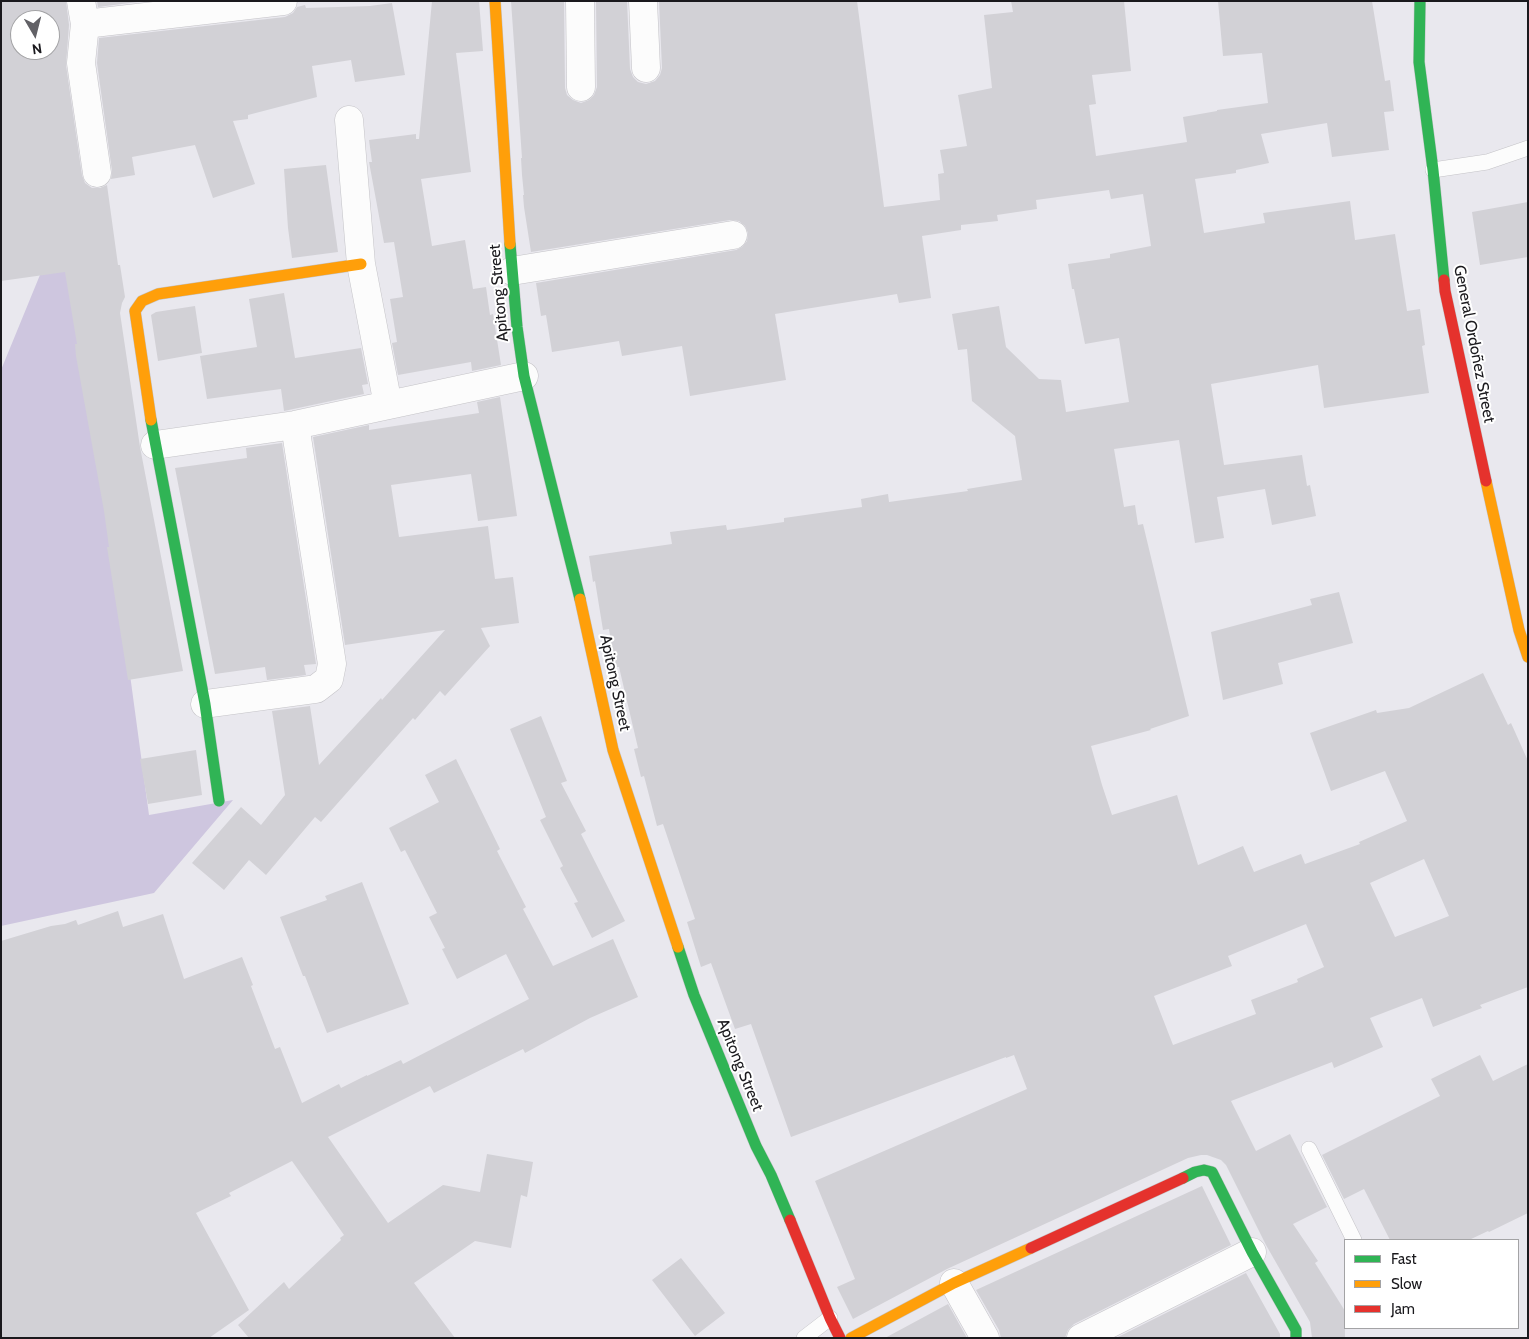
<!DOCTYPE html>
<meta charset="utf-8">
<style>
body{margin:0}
#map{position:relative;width:1529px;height:1339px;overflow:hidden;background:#e9e8ee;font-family:Cabin,sans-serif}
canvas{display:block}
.frame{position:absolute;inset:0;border:2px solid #1a191d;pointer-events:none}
.legend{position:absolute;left:1344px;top:1239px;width:175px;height:90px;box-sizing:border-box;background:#fff;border:1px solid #a3a3a5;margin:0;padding:6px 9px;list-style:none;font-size:15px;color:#1a191d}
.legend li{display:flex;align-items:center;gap:10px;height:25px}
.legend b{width:25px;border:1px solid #a3a3a5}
.north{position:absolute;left:10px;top:10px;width:50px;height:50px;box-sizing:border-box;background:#fff;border:1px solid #a3a3a5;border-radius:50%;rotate:172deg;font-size:14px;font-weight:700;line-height:20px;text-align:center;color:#1a191d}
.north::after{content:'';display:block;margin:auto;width:18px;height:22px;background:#626166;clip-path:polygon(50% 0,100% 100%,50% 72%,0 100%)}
</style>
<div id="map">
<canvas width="1529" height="1339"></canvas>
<div class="frame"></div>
<ul class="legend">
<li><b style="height:6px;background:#30b455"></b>Fast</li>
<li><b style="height:6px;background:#ff9f0a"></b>Slow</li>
<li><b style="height:6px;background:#e5322d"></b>Jam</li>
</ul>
<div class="north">N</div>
</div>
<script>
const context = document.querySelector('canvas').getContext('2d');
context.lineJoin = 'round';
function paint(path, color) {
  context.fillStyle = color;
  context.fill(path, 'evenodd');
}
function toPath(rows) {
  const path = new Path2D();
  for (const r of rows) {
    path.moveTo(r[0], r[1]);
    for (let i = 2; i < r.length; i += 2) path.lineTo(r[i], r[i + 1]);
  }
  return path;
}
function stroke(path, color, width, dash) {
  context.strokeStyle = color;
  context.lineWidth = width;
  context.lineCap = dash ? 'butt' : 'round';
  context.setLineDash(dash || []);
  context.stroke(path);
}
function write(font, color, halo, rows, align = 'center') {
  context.font = font + ' Cabin,sans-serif';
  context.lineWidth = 4;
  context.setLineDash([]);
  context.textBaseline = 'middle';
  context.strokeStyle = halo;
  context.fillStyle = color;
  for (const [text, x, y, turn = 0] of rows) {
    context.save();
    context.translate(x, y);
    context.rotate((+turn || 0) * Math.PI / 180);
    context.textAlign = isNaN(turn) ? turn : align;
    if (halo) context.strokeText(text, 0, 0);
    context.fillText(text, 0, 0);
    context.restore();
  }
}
const forest = toPath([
 [67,209,149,815,233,800,154,893,1,926,1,370]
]);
const building = toPath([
 [1,1,66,1,69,25,66,65,82,175,85,183,92,188,100,188,107,185,118,265,120,265,125,297,122,303,120,313,140,447,183,671,128,680,107,547,109,547,104,511,76,356,75,344,77,344,65,272,1,281],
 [20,20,50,20,50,50,20,50],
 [97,1,145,1,98,7],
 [432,1,479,1,483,51,456,53,471,172,421,179,432,246,465,240,473,289,486,287,490,315,493,314,501,365,472,371,471,362,398,375,392,343,397,342,390,299,403,297,394,242,384,243,369,162,372,162,369,140,416,134,416,139,419,139],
 [511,1,564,1,565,88,567,95,573,100,581,103,589,100,594,95,597,87,596,1,627,1,630,69,633,77,638,82,646,84,655,81,660,75,662,68,659,1,857,1,884,207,940,200,938,174,944,173,940,150,967,146,958,95,992,88,984,15,1013,12,1011,1,1124,1,1131,71,1092,75,1096,104,1089,105,1096,156,1187,142,1183,117,1217,111,1217,110,1268,103,1262,53,1223,56,1218,1,1372,1,1385,81,1390,80,1394,111,1384,112,1389,150,1332,157,1327,123,1261,134,1269,163,1236,170,1236,173,1195,179,1204,233,1265,223,1263,213,1350,201,1355,240,1395,234,1407,311,1420,309,1425,345,1422,346,1429,393,1324,408,1318,365,1211,384,1224,465,1302,455,1307,486,1310,485,1316,516,1272,525,1265,489,1217,497,1224,538,1195,543,1179,440,1114,449,1124,507,1135,505,1138,525,1143,524,1189,716,1150,729,1151,730,1091,746,1102,785,1112,815,1177,795,1198,865,1243,846,1254,872,1301,854,1305,864,1360,844,1359,842,1407,821,1385,771,1331,791,1310,733,1376,710,1377,713,1409,708,1483,673,1508,725,1511,723,1528,761,1528,987,1480,1005,1482,1008,1433,1027,1422,998,1370,1018,1383,1047,1334,1068,1332,1062,1231,1101,1256,1151,1290,1134,1327,1207,1293,1224,1318,1261,1315,1263,1345,1311,1345,1338,1312,1338,1310,1322,1266,1245,1226,1165,1221,1160,1207,1155,1201,1155,1188,1158,947,1269,853,1319,837,1287,855,1279,815,1181,1027,1089,1014,1055,1006,1058,1006,1057,791,1137,751,1024,735,1029,711,963,701,967,687,922,695,919,663,824,657,826,644,776,641,777,634,749,638,748,619,667,615,667,609,629,603,630,595,581,593,582,589,556,672,544,670,532,726,525,727,530,784,522,784,518,862,507,861,499,888,494,889,502,968,491,967,489,1022,480,1015,436,972,401,967,349,958,350,952,314,999,306,1006,347,1039,379,1061,380,1066,412,1129,402,1119,338,1085,344,1074,289,1072,289,1068,264,1110,258,1110,254,1151,246,1143,194,1111,199,1109,190,1036,200,1037,209,997,215,998,221,961,225,961,230,922,236,931,298,899,303,897,294,775,314,786,380,690,396,682,346,622,356,619,341,552,352,546,315,541,316,536,283,736,250,742,247,747,241,748,233,745,226,739,221,730,220,531,252,524,207,523,195,524,195,522,175,521,158,522,158],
 [1424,859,1449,916,1395,937,1370,883],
 [1306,924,1324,967,1297,979,1298,982,1251,1000,1256,1014,1173,1045,1154,996,1232,966,1228,956],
 [392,3,405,75,355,82,351,60,312,66,317,97,248,115,248,119,233,121,255,184,213,198,195,145,132,157,135,175,111,179,112,171,97,63,99,38,285,17,293,13,297,7,305,5,306,8,370,6],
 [326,165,338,252,292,258,288,228,284,169],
 [1528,202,1528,257,1480,265,1472,212],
 [284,293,295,358,361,348,368,384,362,385,364,394,284,411,281,389,207,399,200,356,257,347,249,299],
 [195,306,202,353,158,361,151,315,156,312],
 [500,397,517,516,478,521,471,474,391,485,399,537,488,526,495,579,513,577,519,623,481,628,490,646,445,696,440,691,415,720,413,718,321,822,315,817,266,875,249,860,224,890,192,863,241,807,261,825,285,795,272,711,310,706,319,765,381,698,382,700,445,630,345,645,313,437,369,425,369,430,479,413,477,402],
 [282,443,316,664,304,665,306,675,267,680,265,667,215,674,175,468,247,458,246,448],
 [1339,592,1353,643,1278,663,1283,684,1223,700,1211,632,1312,605,1310,599],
 [541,716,567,781,561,783,586,831,581,834,625,921,592,938,574,903,578,902,560,868,563,866,540,820,546,817,510,729],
 [196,750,202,795,148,804,140,759],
 [456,759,500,849,497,851,526,907,523,909,553,966,613,939,638,997,590,1018,525,1053,523,1049,434,1093,430,1086,328,1137,388,1223,443,1185,480,1192,487,1154,533,1162,527,1197,521,1195,511,1248,475,1241,414,1283,455,1338,249,1338,238,1325,284,1282,289,1289,341,1240,340,1238,344,1235,292,1161,229,1193,231,1196,196,1213,249,1310,209,1338,1,1338,1,941,51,926,65,924,76,920,78,925,118,911,123,927,163,914,184,979,242,957,253,985,251,986,275,1049,280,1047,302,1103,339,1084,341,1088,367,1075,367,1076,401,1060,403,1064,529,999,506,954,457,979,442,949,445,948,429,917,437,913,405,850,401,852,389,828,439,802,425,775],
 [362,882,409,1004,327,1033,305,976,303,976,280,917,327,900,325,896],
 [1480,1055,1493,1081,1528,1064,1528,1213,1489,1232,1488,1231,1469,1240,1390,1240,1364,1189,1344,1199,1322,1155,1440,1096,1431,1079],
 [1202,1186,1231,1245,1074,1324,1068,1330,1065,1338,1001,1338,999,1330,976,1290],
 [681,1258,725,1313,695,1336,652,1280],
 [1246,1273,1280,1334,1280,1338,1116,1338],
 [948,1304,967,1338,885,1338]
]);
const lane = toPath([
 [1433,170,1487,162,1528,148],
 [1309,1149,1354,1240],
 [804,1338,830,1318]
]);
const street = toPath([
 [81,1,85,24,81,63,97,173],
 [580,1,581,87],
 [643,1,646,68],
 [85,24,283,1],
 [349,120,361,264,388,405],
 [512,271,733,235],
 [155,445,295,425,524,376],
 [205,704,316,689,329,679,332,664,295,425],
 [954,1283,985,1338],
 [1081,1338,1252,1252]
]);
const fast = toPath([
 [1420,1,1419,62,1433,170,1444,280],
 [510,244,517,327,524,376,580,599],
 [151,420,205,704,219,801],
 [678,947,694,995,756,1146,771,1175,790,1220],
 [1183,1178,1195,1172,1204,1170,1212,1172,1252,1252,1296,1330,1296,1338]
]);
const slow = toPath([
 [495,1,510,244],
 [151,420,135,311,142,301,158,294,361,264],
 [1486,481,1519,630,1528,657],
 [580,599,613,750,678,947],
 [851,1338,954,1283,1031,1248]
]);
const jam = toPath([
 [1444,280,1445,291,1486,481],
 [790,1220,830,1318,840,1338],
 [1031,1248,1183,1178]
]);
const streetNames = [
 ["Apitong Street",499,293,-95],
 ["General Ordoñez Street",1474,344,79],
 ["Apitong Street",615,683,78],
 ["Apitong Street",740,1065,68]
];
paint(forest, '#cec6df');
paint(building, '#d2d1d6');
stroke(lane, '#c4c3c7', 16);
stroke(street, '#c4c3c7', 29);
stroke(fast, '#c4c3c7', 12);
stroke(slow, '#c4c3c7', 12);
stroke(jam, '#c4c3c7', 12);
stroke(lane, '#fcfcfc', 15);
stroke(street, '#fcfcfc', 28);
stroke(fast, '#30b455', 11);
stroke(slow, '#ff9f0a', 11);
stroke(jam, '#e5322d', 11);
write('16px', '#1a191d', '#fff', streetNames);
</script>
